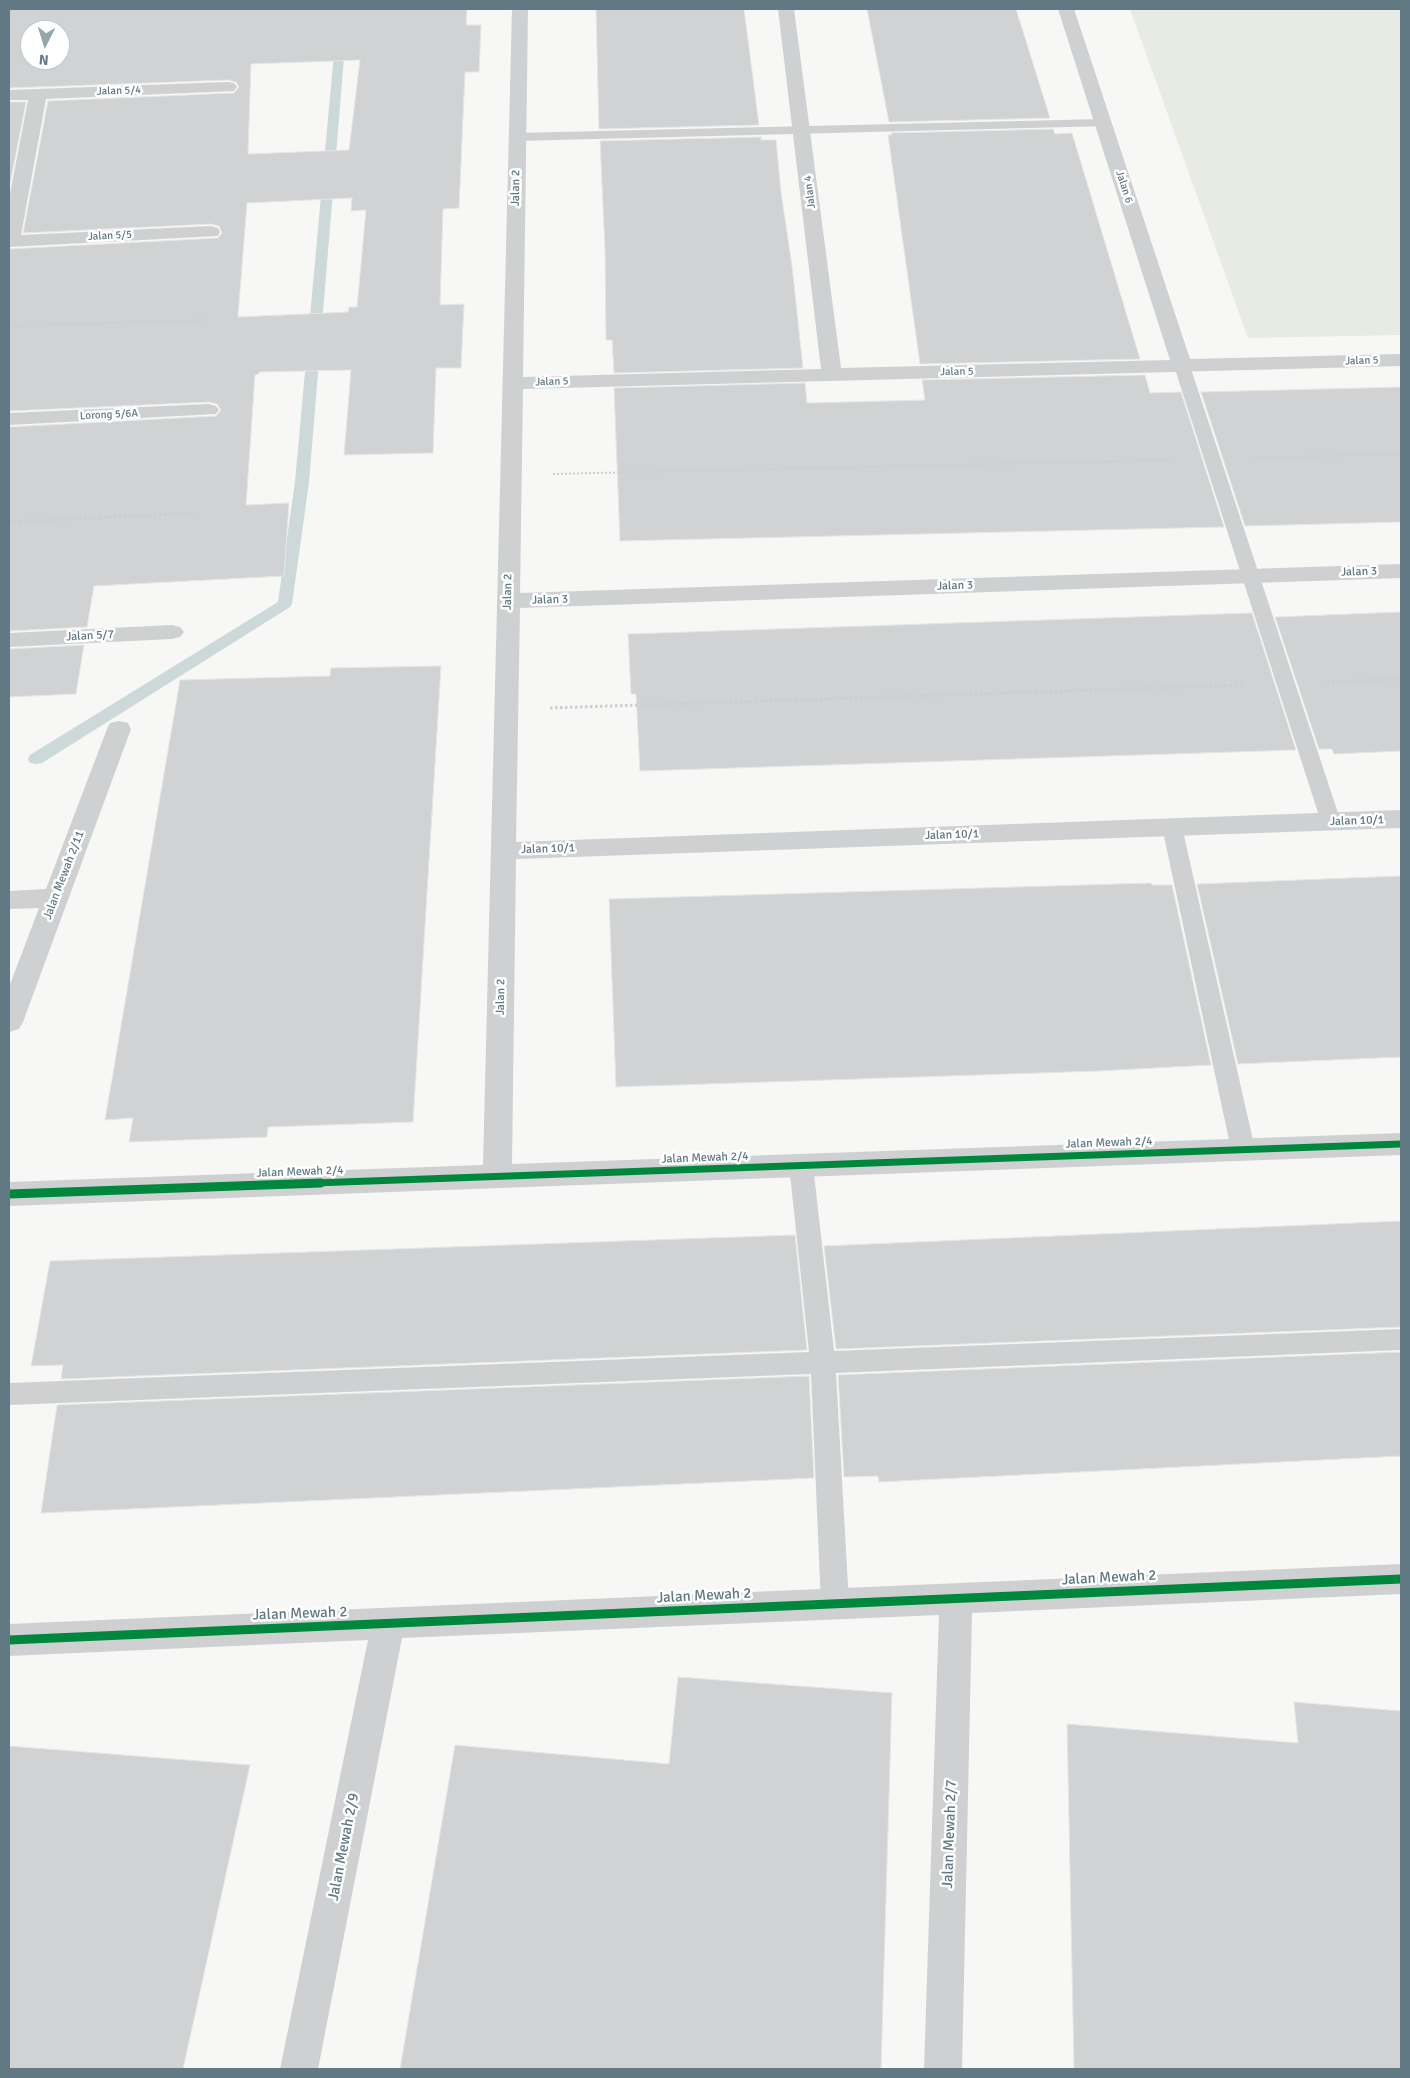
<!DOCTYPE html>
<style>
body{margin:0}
#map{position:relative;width:1410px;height:2078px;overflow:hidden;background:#f7f7f6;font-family:Signika,sans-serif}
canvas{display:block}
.frame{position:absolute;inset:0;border:10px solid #607983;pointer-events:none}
.north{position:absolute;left:20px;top:20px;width:50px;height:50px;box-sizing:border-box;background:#fff;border:1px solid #bfc9cd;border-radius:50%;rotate:185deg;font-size:14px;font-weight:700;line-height:20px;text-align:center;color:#607983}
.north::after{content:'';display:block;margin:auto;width:18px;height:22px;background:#95a5ab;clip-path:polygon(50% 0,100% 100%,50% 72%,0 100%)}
</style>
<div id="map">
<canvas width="1410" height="2078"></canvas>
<div class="frame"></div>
<div class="north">N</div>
</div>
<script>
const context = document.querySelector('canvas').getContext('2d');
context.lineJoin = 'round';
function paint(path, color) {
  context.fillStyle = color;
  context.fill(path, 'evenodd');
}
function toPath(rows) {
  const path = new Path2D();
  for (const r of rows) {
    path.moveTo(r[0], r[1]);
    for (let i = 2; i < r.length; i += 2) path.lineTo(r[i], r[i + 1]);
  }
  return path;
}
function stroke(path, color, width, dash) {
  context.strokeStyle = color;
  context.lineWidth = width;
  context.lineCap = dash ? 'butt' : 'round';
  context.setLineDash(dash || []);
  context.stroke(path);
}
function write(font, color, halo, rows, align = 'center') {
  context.font = font + ' Signika,sans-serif';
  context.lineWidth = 5;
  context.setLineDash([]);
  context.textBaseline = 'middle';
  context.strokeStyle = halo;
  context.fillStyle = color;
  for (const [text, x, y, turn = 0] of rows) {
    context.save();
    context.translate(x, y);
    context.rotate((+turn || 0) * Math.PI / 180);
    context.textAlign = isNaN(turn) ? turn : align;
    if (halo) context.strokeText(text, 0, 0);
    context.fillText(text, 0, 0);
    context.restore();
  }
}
const green = toPath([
 [1130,9,1401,9,1401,335,1248,338]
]);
const stream = toPath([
 [338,9,348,9,309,482,292,604,290,607,42,763,36,764,30,763,28,759,30,755,278,602,295,482,338,9]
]);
const building = toPath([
 [9,9,467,9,466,25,481,25,479,72,465,72,459,208,443,209,440,305,464,304,461,368,436,368,433,453,344,455,351,370,259,372,259,374,255,375,246,505,289,503,284,576,94,586,87,627,9,631,9,427,216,416,221,410,217,404,209,402,9,411,9,249,218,238,222,233,219,226,211,224,23,233,48,101,234,93,239,87,236,82,228,80,9,88,9,9],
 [30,30,60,30,60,60,30,60,30,30],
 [360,60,349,150,248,154,251,64,360,60],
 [352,198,351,211,366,210,357,307,349,307,348,312,238,317,247,203,352,198],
 [596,9,744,9,759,125,599,129,596,9],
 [867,9,1016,9,1050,118,889,122,867,9],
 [9,102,26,102,9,190,9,102],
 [1053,129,1055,134,1072,133,1140,359,920,364,888,135,892,135,891,133,1053,129],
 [761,137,761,140,776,140,781,192,792,266,803,368,614,373,612,340,606,340,605,250,600,141,761,137],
 [1145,375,1150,393,1181,392,1224,527,620,541,614,388,805,383,807,403,925,400,922,380,1145,375],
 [1401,387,1401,522,1245,526,1201,392,1401,387],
 [1401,612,1401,751,1334,754,1332,749,1319,749,1275,617,1401,612],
 [1252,613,1296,750,640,771,636,694,631,694,628,634,1252,613],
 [84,645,76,694,9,697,9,649,84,645],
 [441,666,413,1122,268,1127,267,1137,129,1142,133,1118,105,1120,180,680,330,676,331,668,441,666],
 [1401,876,1401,1057,1238,1064,1197,884,1401,876],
 [1151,883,1152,885,1172,885,1211,1065,1098,1071,616,1087,609,899,1151,883],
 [1401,1221,1401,1327,836,1349,824,1246,1401,1221],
 [795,1235,807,1350,61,1379,63,1365,31,1366,50,1261,795,1235],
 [1401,1352,1401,1456,879,1482,878,1476,844,1477,838,1375,1401,1352],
 [809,1376,814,1478,41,1513,57,1405,809,1376],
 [678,1677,892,1693,881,2069,400,2069,455,1745,669,1764,678,1677],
 [1294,1702,1401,1711,1401,2069,1074,2069,1067,1724,1298,1743,1294,1702],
 [9,1746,250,1765,183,2069,9,2069,9,1746]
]);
const pathFar1 = toPath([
 [9,326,206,320],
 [1253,458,1401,454],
 [553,474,1172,460]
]);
const path = toPath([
 [9,522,196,513],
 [1327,682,1401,679],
 [550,708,1243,685]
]);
const lane = toPath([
 [1103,119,1108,120,1110,123,1108,126,517,141,512,140,510,137,512,134,517,133,1103,119],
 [1182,361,1188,362,1190,366,1341,822,1338,827,1331,829,1324,827,1321,822,1174,366,1176,362,1182,361],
 [1172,820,1179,822,1182,827,1255,1149,1251,1156,1243,1158,1235,1156,1231,1149,1162,827,1165,822,1172,820],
 [801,1156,809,1158,813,1165,834,1351,1401,1329,1401,1350,836,1373,849,1604,845,1613,835,1617,825,1613,821,1604,811,1374,9,1405,9,1383,809,1352,789,1165,793,1158,801,1156]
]);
const street = toPath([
 [512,9,528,9,523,377,821,369,778,9,794,9,841,368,1170,360,1058,9,1074,9,1190,359,1401,354,1401,366,523,389,520,593,1401,564,1401,578,520,608,516,842,1401,810,1401,828,516,859,512,1164,1401,1133,1401,1155,9,1206,9,1182,483,1165,512,9],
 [228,82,234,83,237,87,234,91,46,99,21,235,211,226,218,228,220,232,218,236,9,247,9,199,28,100,9,100,9,90,228,82],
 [209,404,216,406,219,410,216,414,9,425,9,413,209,404],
 [172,625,180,627,184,632,180,637,172,639,9,647,9,633,172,625],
 [119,721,128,723,131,729,23,1022,19,1029,9,1032,9,987,39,908,9,909,9,891,46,889,107,729,110,723,119,721],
 [1401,1564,1401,1594,972,1613,962,2069,924,2069,939,1615,402,1638,318,2069,280,2069,368,1640,9,1656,9,1624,1401,1564]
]);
const cyclewayFar1 = toPath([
 [286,1184,1401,1144]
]);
const cycleway = toPath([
 [9,1194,321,1183],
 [9,1640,1401,1579]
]);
const farStreetnames = [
 ["Jalan 5/4",119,91,-2],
 ["Jalan 6",1124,187,72],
 ["Jalan 4",810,192,-97],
 ["Jalan 5/5",110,236,-3],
 ["Jalan 5",1362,361,-2],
 ["Jalan 5",957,372,-1],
 ["Jalan 5",552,382,-2],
 ["Lorong 5/6A",109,415,-3]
];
const streetNames = [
 ["Jalan 2",516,188,-89],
 ["Jalan 3",1359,572,-2],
 ["Jalan 3",955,586,-2],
 ["Jalan 2",508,592,-89],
 ["Jalan 3",550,600,-2],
 ["Jalan 5/7",90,636,-3],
 ["Jalan 10/1",1357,821,-2],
 ["Jalan 10/1",952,835,-2],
 ["Jalan 10/1",548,849,-2],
 ["Jalan Mewah 2/11",64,875,-69],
 ["Jalan 2",501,997,-89],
 ["Jalan Mewah 2/4",1109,1143,-2],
 ["Jalan Mewah 2/4",705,1158,-2],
 ["Jalan Mewah 2/4",300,1172,-2]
];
const nearStreetnames = [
 ["Jalan Mewah 2",1109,1578,-3],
 ["Jalan Mewah 2",704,1596,-3],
 ["Jalan Mewah 2",300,1614,-2],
 ["Jalan Mewah 2/7",950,1834,-88],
 ["Jalan Mewah 2/9",344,1847,-79]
];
paint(green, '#e8eae4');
paint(stream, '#cdd8d9');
paint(building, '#d0d2d3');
stroke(building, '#e6e6e6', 1);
stroke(pathFar1, '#cccdce', 2, [2, 2]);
stroke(path, '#cccdce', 3, [2.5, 2.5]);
paint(lane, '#cfd0d1');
paint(street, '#cfd0d1');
stroke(cyclewayFar1, '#00873e', 7);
stroke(cycleway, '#00873e', 9);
write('11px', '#607983', '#fff', farStreetnames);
write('12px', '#607983', '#fff', streetNames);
write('15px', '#607983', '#fff', nearStreetnames);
</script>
